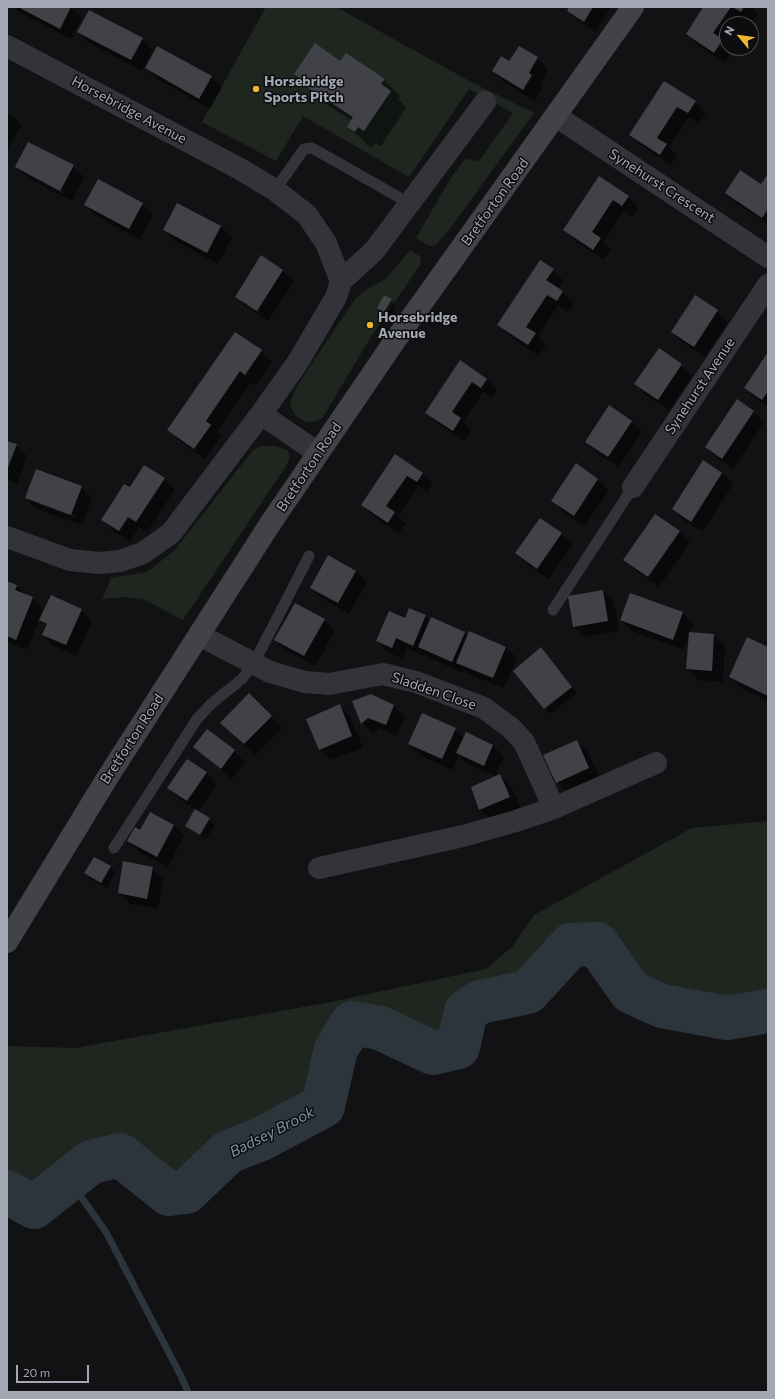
<!DOCTYPE html>
<style>
body{margin:0}
#map{position:relative;width:775px;height:1399px;overflow:hidden;background:#121214;font-family:Commissioner,sans-serif}
canvas{display:block}
.frame{position:absolute;inset:0;border:8px solid #a4a8b4;pointer-events:none}
.north{position:absolute;left:719px;top:16px;width:40px;height:40px;box-sizing:border-box;background:#0d0d0f;border:1px solid #494b51;border-radius:50%;rotate:299deg;font-size:11px;font-weight:700;line-height:16px;text-align:center;color:#a4a8b4}
.north::after{content:'';display:block;margin:auto;width:14px;height:18px;background:#efb62f;clip-path:polygon(50% 0,100% 100%,50% 72%,0 100%)}
.scale{position:absolute;left:16px;top:1365px;width:73px;height:18px;box-sizing:border-box;border:2px solid #a4a8b4;border-top:0;padding-left:5px;font-size:12px;line-height:14px;white-space:nowrap;color:#a4a8b4;-webkit-text-stroke:3px #0d0d0f;paint-order:stroke}
</style>
<div id="map">
<canvas width="775" height="1399"></canvas>
<div class="frame"></div>
<div class="north">N</div>
<div class="scale">20 m</div>
</div>
<script>
const context = document.querySelector('canvas').getContext('2d');
context.lineJoin = 'round';
function paint(path, color) {
  context.fillStyle = color;
  context.fill(path, 'evenodd');
}
function toPath(rows) {
  const path = new Path2D();
  for (const r of rows) {
    path.moveTo(r[0], r[1]);
    for (let i = 2; i < r.length; i += 2) path.lineTo(r[i], r[i + 1]);
  }
  return path;
}
function stroke(path, color, width, dash) {
  context.strokeStyle = color;
  context.lineWidth = width;
  context.lineCap = dash ? 'butt' : 'round';
  context.setLineDash(dash || []);
  context.stroke(path);
}
function write(font, color, halo, rows, align = 'center') {
  context.font = font + ' Commissioner,sans-serif';
  context.lineWidth = 3;
  context.setLineDash([]);
  context.textBaseline = 'middle';
  context.strokeStyle = halo;
  context.fillStyle = color;
  for (const [text, x, y, turn = 0] of rows) {
    context.save();
    context.translate(x, y);
    context.rotate((+turn || 0) * Math.PI / 180);
    context.textAlign = isNaN(turn) ? turn : align;
    if (halo) context.strokeText(text, 0, 0);
    context.fillText(text, 0, 0);
    context.restore();
  }
}
const green = toPath([
 [266,7,336,7,473,83,534,113,452,226,435,246,430,246,416,238,452,176,465,159,479,161,513,113,469,89,409,177,303,116,276,161,202,122],
 [410,250,421,257,420,265,369,340,323,417,317,421,306,422,296,416,290,405,291,399,299,383,342,318,356,298,364,291,387,278],
 [262,446,276,446,288,451,290,457,286,466,183,620,143,599,125,597,102,599,111,578,147,572,174,551,253,450],
 [768,821,768,1011,727,1018,662,1006,631,992,597,944,571,945,528,992,480,1002,466,1011,458,1047,433,1053,380,1028,352,1023,336,1049,323,1106,261,1139,228,1152,186,1192,169,1194,120,1155,91,1162,34,1207,13,1196,7,1199,7,1046,75,1048,331,1002,486,969,512,947,534,915,692,828]
]);
const shadow = toPath([
 [14,7,70,7,82,18,71,39,19,12],
 [570,7,611,7,596,32,579,21,568,11],
 [705,7,753,7,758,13,752,23,742,17,737,24,727,24,727,39,725,43,727,48,733,51,725,63,698,45,687,34],
 [78,32,142,39,153,50,142,71,89,43],
 [537,58,548,69,540,84,543,87,535,101,504,82,493,71,509,63],
 [146,68,211,77,222,88,210,109,157,79],
 [295,74,384,80,400,96,398,99,406,108,381,146,375,143,371,148,348,127,352,121,325,103],
 [665,82,695,102,706,113,699,124,689,117,669,147,677,156,671,165,641,145,630,134],
 [7,112,22,125,7,150],
 [73,166,84,177,72,201,27,178,16,167],
 [28,173,65,192,64,194,28,175],
 [768,175,768,224,737,204,726,193,762,185],
 [599,178,628,197,639,208,633,217,624,211,603,242,611,249,604,260,576,241,565,230],
 [142,204,153,215,140,239,96,216,85,205],
 [177,204,221,227,232,238,218,264,175,241,164,230],
 [262,257,283,271,294,282,268,321,247,307,236,296],
 [247,303,262,313,261,314,247,306],
 [553,270,564,281,558,289,574,303,568,312,558,305,538,337,546,345,539,356,510,336,499,325],
 [391,300,396,305,390,317,378,308],
 [717,311,728,322,705,357,683,343,672,332],
 [235,333,261,351,272,362,256,385,251,382,217,432,221,436,205,459,180,441,169,430],
 [768,354,768,407,756,399,745,388],
 [460,362,487,379,497,390,492,398,483,392,463,422,471,430,464,441,437,423,426,413],
 [681,365,692,376,669,410,646,395,635,384],
 [753,412,764,422,733,469,717,458,706,447],
 [631,421,642,432,619,467,597,453,586,442],
 [7,442,16,445,27,456,17,484,7,480],
 [396,455,422,473,433,484,428,492,418,486,398,516,406,524,399,533,373,516,362,505],
 [722,473,733,484,702,532,684,520,673,509],
 [164,478,175,489,147,532,139,527,130,542,113,531,102,520,130,488],
 [598,479,609,490,585,526,563,512,552,501],
 [81,487,92,498,82,525,37,509,26,498],
 [38,502,76,516,75,518,38,504],
 [541,519,562,534,573,544,548,579,527,564,516,553],
 [679,531,690,542,659,587,636,571,625,560],
 [356,571,367,582,349,614,323,599,312,588],
 [7,582,16,586,26,595,32,598,43,609,41,615,81,610,92,621,77,656,54,646,43,635,47,626,39,619,27,650,7,642],
 [603,591,614,602,619,631,585,637,574,626],
 [683,613,694,624,690,634,714,635,725,646,723,682,698,680,687,669,689,637,684,650,632,631,621,620],
 [425,616,430,621,506,647,517,658,504,688,468,674,464,670,463,673,430,658,425,653,424,656,407,648,403,659,388,652,377,641,405,619],
 [324,620,335,631,315,666,286,651,275,640],
 [768,648,768,701,741,688,730,677],
 [546,654,577,693,550,714,515,671],
 [249,694,282,728,255,755,232,734],
 [371,695,394,706,405,717,397,736,379,728,373,734,362,723],
 [339,705,350,716,363,748,330,760,319,749],
 [455,729,464,738,466,734,493,746,504,757,495,776,468,764,459,755,453,770,420,755,409,744],
 [577,741,588,752,600,779,568,793,557,782],
 [194,747,234,751,245,762,232,779],
 [206,773,217,784,198,812,215,825,206,839,186,826,196,810,180,799,169,788],
 [500,776,511,787,521,808,491,820,480,809],
 [173,825,184,836,168,867,139,852,128,841,141,831],
 [110,867,115,872,107,888,91,879,86,873],
 [152,868,163,879,158,909,130,904,119,893]
]);
const stream = toPath([
 [69,1180,106,1232,181,1376,188,1392]
]);
const river = toPath([
 [7,1192,34,1207,91,1162,120,1155,169,1194,186,1192,228,1152,261,1139,323,1106,336,1049,352,1023,380,1028,433,1053,458,1047,466,1011,480,1002,528,992,571,945,597,944,631,992,662,1006,727,1018,768,1011]
]);
const building = toPath([
 [18,7,71,7,60,29],
 [569,7,593,7,584,22,567,11],
 [703,7,731,7,713,33,723,39,714,53,686,34],
 [732,7,744,7,741,12],
 [89,10,143,38,131,60,77,32],
 [315,43,340,61,346,53,385,79,381,84,391,91,364,131,358,127,355,132,347,127,353,117,307,87,309,84,294,74],
 [157,46,212,76,199,99,145,68],
 [519,46,538,57,529,73,532,75,523,90,492,71,501,56,509,61],
 [664,81,696,101,688,113,677,107,657,138,667,144,660,155,629,135],
 [28,142,74,165,60,191,15,167],
 [740,170,761,184,768,174,768,209,762,218,725,193],
 [599,176,629,196,622,206,613,200,592,232,601,238,593,250,563,230],
 [98,179,143,203,129,229,84,205],
 [177,203,221,226,207,253,163,230],
 [261,255,283,270,257,311,235,297],
 [540,260,554,269,546,280,563,291,557,301,547,295,526,327,536,333,528,345,497,325],
 [384,295,392,299,384,312,377,308],
 [695,295,718,310,694,347,671,332],
 [235,332,262,350,245,375,240,371,206,421,211,425,194,449,167,430],
 [659,348,682,364,658,400,634,384],
 [768,352,768,391,762,400,744,388],
 [460,360,487,379,481,388,472,382,461,398,452,412,461,418,453,431,425,413],
 [737,399,754,411,722,459,705,447],
 [609,405,632,421,608,457,585,442],
 [7,441,17,444,7,470],
 [395,454,423,473,417,482,407,476,386,506,395,512,388,523,361,505],
 [703,460,722,473,691,522,672,509],
 [576,463,598,479,574,516,551,501],
 [144,465,165,478,136,522,128,517,119,531,101,520,124,484,130,487],
 [36,469,82,486,71,515,25,498],
 [655,514,680,531,648,577,623,560],
 [540,518,562,533,537,569,515,553],
 [328,555,356,571,338,603,310,588],
 [7,581,17,585,15,590,33,597,16,640,7,636],
 [603,590,608,621,573,627,568,596],
 [630,593,683,612,673,640,620,620],
 [51,595,82,609,66,645,42,635,47,624,39,620],
 [295,603,325,619,304,656,274,640],
 [409,608,426,615,413,646,396,638,392,648,376,641,389,611,405,618],
 [431,617,465,632,452,662,418,647],
 [469,631,506,647,493,678,456,663],
 [689,632,714,634,712,671,686,669],
 [747,637,768,647,768,696,729,677],
 [541,647,572,687,544,709,513,671],
 [249,693,272,716,244,744,220,723],
 [371,694,394,705,386,725,368,718,361,724,352,701],
 [340,704,352,736,319,750,306,719],
 [422,713,456,728,442,759,408,744],
 [207,729,235,750,221,769,193,747],
 [466,732,493,745,484,766,456,753],
 [577,740,589,768,556,783,543,755],
 [187,759,207,772,187,801,167,788],
 [500,774,510,797,479,810,471,787],
 [195,809,210,818,200,835,185,826],
 [150,812,174,825,157,857,127,841,135,827,140,830],
 [94,857,111,866,101,883,84,873],
 [123,861,153,867,147,899,118,893]
]);
const lane = toPath([
 [275,190,304,149,312,148,409,203],
 [553,610,633,487],
 [114,848,197,719,211,704,242,679,254,663,309,556]
]);
const street = toPath([
 [7,46,240,169,275,190,307,215,326,243,341,281,336,297,298,362,261,414],
 [556,116,768,257],
 [341,281,374,251,485,102],
 [633,487,768,285],
 [7,537,70,560,99,563,120,561,143,553,171,533,261,414,318,453],
 [199,635,270,672,305,682,329,684,383,674,416,682,484,708,511,728,524,742,554,808],
 [319,868,463,836,516,821,554,808,656,763]
]);
const secondary = toPath([
 [7,942,106,780,270,524,394,342,633,7]
]);
const markers = [
 [256,89,4,"#efb62f"],
 [370,325,4,"#efb62f"]
];
const poiNames = [
 ["Horsebridge",264,81],
 ["Sports Pitch",264,97],
 ["Horsebridge",378,317],
 ["Avenue",378,333]
];
const streetNames = [
 ["Horsebridge Avenue",129,110,28],
 ["Synehurst Crescent",662,186,33],
 ["Bretforton Road",495,202,-54],
 ["Synehurst Avenue",700,386,-56],
 ["Bretforton Road",309,467,-56],
 ["Sladden Close",434,691,19],
 ["Bretforton Road",132,739,-57]
];
const waterNames = [
 ["Badsey Brook",272,1132,-27]
];
paint(green, '#1f2620');
paint(shadow, '#0007');
stroke(stream, '#2c343c', 7);
stroke(river, '#2c343c', 44);
paint(building, '#414247');
stroke(lane, '#333439', 11);
stroke(street, '#333439', 22);
stroke(secondary, '#414349', 22);
for (const [x, y, r, color] of markers) {
  const dot = new Path2D();
  dot.arc(x, y, r, 0, 2 * Math.PI);
  context.fillStyle = color;
  context.fill(dot);
  stroke(dot, '#0d0d0f', 1.5);
}
write('bold 14px', '#a4a8b4', '#0d0d0f', poiNames, 'left');
write('14px', '#a4a8b4', '#0d0d0f', streetNames);
write('italic 15px', '#7b95af', '#0d0d0f', waterNames);
</script>
